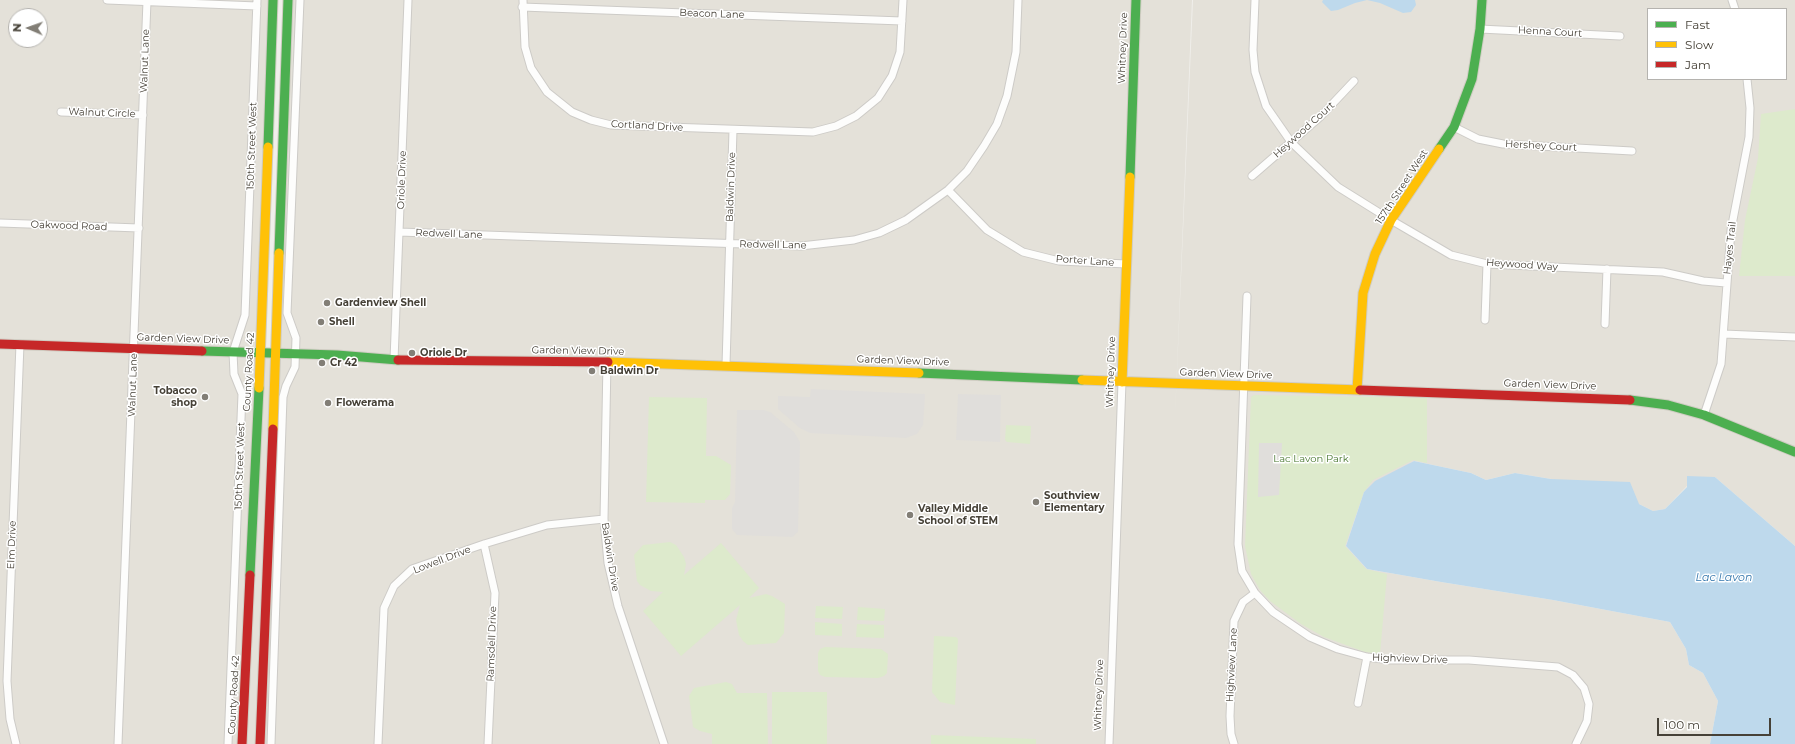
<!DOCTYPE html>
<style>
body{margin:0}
#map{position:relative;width:1795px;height:744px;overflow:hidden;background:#f0efeb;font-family:Montserrat,sans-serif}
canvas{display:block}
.legend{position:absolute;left:1647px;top:8px;width:140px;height:72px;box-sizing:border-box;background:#fff;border:1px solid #b5b3af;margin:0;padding:5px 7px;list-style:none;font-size:12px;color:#464137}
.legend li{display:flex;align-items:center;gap:8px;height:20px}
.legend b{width:20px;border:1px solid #b5b3af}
.north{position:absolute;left:8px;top:8px;width:40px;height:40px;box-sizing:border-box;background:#fff;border:1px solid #b5b3af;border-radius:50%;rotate:272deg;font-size:11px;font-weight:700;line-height:16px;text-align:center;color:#464137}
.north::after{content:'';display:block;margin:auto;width:14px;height:18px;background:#827e76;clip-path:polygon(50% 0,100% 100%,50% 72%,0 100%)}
.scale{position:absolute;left:1657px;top:718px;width:114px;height:18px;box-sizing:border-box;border:2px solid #464137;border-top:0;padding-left:5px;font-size:12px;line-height:14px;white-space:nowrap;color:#464137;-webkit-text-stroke:3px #fff;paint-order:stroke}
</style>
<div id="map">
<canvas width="1795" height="744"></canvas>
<ul class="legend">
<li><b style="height:5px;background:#4caf50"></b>Fast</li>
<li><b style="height:5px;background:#ffc107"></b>Slow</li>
<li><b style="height:5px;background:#c62828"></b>Jam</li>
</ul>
<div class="north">N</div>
<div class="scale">100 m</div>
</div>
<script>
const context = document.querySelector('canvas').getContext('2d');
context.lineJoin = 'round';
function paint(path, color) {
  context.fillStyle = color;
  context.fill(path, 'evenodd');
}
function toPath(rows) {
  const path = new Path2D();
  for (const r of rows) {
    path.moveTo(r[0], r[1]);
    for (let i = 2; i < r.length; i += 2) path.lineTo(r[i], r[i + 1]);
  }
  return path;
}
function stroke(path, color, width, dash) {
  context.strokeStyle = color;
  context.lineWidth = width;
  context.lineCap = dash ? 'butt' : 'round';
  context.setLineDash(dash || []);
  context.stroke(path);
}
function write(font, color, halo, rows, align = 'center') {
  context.font = font + ' Montserrat,sans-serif';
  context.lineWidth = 3;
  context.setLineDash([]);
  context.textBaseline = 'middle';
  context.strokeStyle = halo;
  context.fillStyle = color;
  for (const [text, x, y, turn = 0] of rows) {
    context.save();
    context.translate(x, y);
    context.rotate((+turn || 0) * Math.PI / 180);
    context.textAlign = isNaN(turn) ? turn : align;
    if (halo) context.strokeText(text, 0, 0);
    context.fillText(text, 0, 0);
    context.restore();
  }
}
const residential = toPath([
 [0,0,273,0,261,353,276,354,288,0,1192,0,1175,417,1193,0,1795,0,1795,546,1715,477,1687,486,1665,509,1653,511,1639,504,1551,479,1515,473,1486,480,1471,473,1414,461,1364,492,1346,546,1367,569,1441,582,1553,600,1670,622,1686,649,1689,665,1703,673,1718,701,1710,744,0,744],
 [1648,9,1786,9,1786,79,1648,79],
 [16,16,40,16,40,40,16,40]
]);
const green = toPath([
 [1795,109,1795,276,1739,276,1745,220,1758,158,1761,114],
 [1254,395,1427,398,1427,463,1413,460,1373,480,1364,492,1345,546,1366,569,1387,574,1380,654,1365,652,1324,637,1301,624,1270,601,1260,590,1251,574,1245,546,1251,397],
 [649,397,707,398,706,456,716,456,731,465,730,494,725,500,705,500,705,503,646,502],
 [1006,425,1031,426,1030,444,1007,442,1005,440],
 [670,542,676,545,684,557,686,564,684,575,721,543,759,588,749,598,766,594,772,596,785,604,784,633,776,643,748,645,743,641,739,635,736,620,740,605,681,656,643,611,663,592,651,591,640,585,637,581,634,555,643,545],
 [816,606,843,607,842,619,815,618],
 [858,607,885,609,884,621,857,620],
 [815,622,842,624,842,636,815,635],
 [857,624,884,625,884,638,856,637],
 [934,636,956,637,958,639,955,705,940,702,932,692],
 [825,647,881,649,888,654,887,673,884,676,878,678,825,677,820,675,818,671,818,653,820,649],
 [726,682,732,684,737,693,767,693,768,744,712,744,712,734,700,731,693,727,689,696,694,688],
 [772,692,827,692,827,744,772,744],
 [931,735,1036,739,1036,744,931,744]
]);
const parking = toPath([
 [811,389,925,394,923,425,917,434,906,438,810,433,800,428,778,409,778,396,810,397],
 [958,394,1001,395,1000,442,956,440],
 [737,410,763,410,770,412,794,432,800,442,798,532,792,537,737,535,732,529,732,508,735,502],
 [1259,443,1282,443,1279,495,1258,497]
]);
const water = toPath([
 [1323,0,1415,0,1416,5,1411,12,1403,13,1380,3,1367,0,1355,3,1338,10,1331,11,1322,2],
 [1414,461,1471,473,1486,480,1515,473,1551,479,1630,482,1639,504,1653,511,1665,509,1687,487,1687,476,1715,477,1795,546,1795,744,1710,744,1718,701,1703,673,1689,665,1686,649,1670,622,1553,600,1441,582,1367,569,1346,546,1364,492,1375,481]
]);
const street = toPath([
 [107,0,257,6],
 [523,0,525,47,531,68,547,92,572,112,591,120,611,125,813,132,836,126,856,116,878,98,892,76,900,52,903,0],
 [1255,0,1253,50,1255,72,1266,106,1291,142,1338,187,1391,220,1451,255,1487,264,1663,272,1703,281,1726,283],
 [1732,0,1735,9],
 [522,7,902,21],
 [1480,29,1620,36],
 [61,112,143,115],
 [1454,127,1478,139,1503,144,1632,151],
 [1252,176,1321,116,1354,81],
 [948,190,987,230,1023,252,1059,261,1127,264],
 [0,223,139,228],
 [399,232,801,246,854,240,879,233,906,220,948,190,967,171,984,146,997,124,1007,96,1016,52,1018,0],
 [1247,296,1238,544,1242,571,1255,593,1273,612,1310,637,1338,649,1367,657,1390,660,1469,660,1558,667,1573,675,1584,688,1589,704,1587,721,1576,744],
 [1485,320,1487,264],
 [1605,324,1607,269],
 [1724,334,1795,337],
 [394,360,408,0],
 [607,362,604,519,608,563,618,606,664,744],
 [726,365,733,130],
 [1704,415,1721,364,1731,230,1749,137,1750,108,1747,79],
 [484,544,495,593,488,744],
 [1358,703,1367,657],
 [16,744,10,719,7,681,20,344],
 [118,744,147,1],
 [228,744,242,394,234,374,233,352,245,315,257,0],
 [271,744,283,397,286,386,295,367,296,338,287,313,300,0],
 [378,744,384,608,394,586,412,569,484,544,547,525,604,519],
 [1109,744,1122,382],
 [1234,744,1231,734,1230,716,1234,621,1243,602,1255,593]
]);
const fast = toPath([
 [268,147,273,0],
 [1439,149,1454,127,1472,79,1480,29,1482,0],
 [1130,177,1136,0],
 [279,253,288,0],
 [202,351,337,355,398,360],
 [919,373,1082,380],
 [1630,400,1668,405,1704,415,1795,452],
 [250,575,259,388]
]);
const slow = toPath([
 [608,362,919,373],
 [1082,380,1360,390],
 [1122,382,1130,177],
 [259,388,268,147],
 [1357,390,1363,293,1375,254,1391,220,1439,149],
 [273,429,279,253]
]);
const jam = toPath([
 [0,344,202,351],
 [398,360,608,362],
 [1360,390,1630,400],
 [242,744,250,575],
 [260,744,273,429]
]);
const markers = [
 [327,303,4,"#827e76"],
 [321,322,4,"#827e76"],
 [412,353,4,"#827e76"],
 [322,363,4,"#827e76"],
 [592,371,4,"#827e76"],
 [205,397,4,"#827e76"],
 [328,403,4,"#827e76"],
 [1036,502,4,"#827e76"],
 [910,515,4,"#827e76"]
];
const streetNames = [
 ["Beacon Lane",712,14,2],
 ["Henna Court",1550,32,3],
 ["Whitney Drive",1123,48,-88],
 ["Walnut Lane",145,61,-88],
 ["Walnut Circle",102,113,2],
 ["Cortland Drive",647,126,3],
 ["Heywood Court",1304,130,-42],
 ["150th Street West",252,146,-88],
 ["Hershey Court",1541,146,3],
 ["Oriole Drive",402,180,-88],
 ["Baldwin Drive",731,187,-88],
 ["157th Street West",1402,187,-57],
 ["Oakwood Road",69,226,2],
 ["Redwell Lane",449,234,2],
 ["Redwell Lane",773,245,1],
 ["Hayes Trail",1730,248,-84],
 ["Porter Lane",1085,261,4],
 ["Heywood Way",1522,265,4],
 ["Garden View Drive",183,339,2],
 ["Garden View Drive",578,351,1],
 ["Garden View Drive",903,361,2],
 ["County Road 42",249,372,-87],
 ["Whitney Drive",1111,372,-88],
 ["Garden View Drive",1226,374,2],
 ["Walnut Lane",133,385,-88],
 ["Garden View Drive",1550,385,2],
 ["150th Street West",240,466,-88],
 ["Elm Drive",12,545,-88],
 ["Baldwin Drive",610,557,81],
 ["Lowell Drive",442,560,-21],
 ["Ramsdell Drive",492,644,-88],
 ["Highview Drive",1410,659,2],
 ["Highview Lane",1232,665,-87],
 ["County Road 42",234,695,-87],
 ["Whitney Drive",1099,695,-88]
];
const poiNames = [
 ["Gardenview Shell",335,303],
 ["Shell",329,322],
 ["Oriole Dr",420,353],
 ["Cr 42",330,363],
 ["Baldwin Dr",600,371],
 ["Tobacco",197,391,"right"],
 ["shop",197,403,"right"],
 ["Flowerama",336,403],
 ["Southview",1044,496],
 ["Elementary",1044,508],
 ["Valley Middle",918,509],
 ["School of STEM",918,521]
];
const parkNames = [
 ["Lac Lavon Park",1311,459]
];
const waterNames = [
 ["Lac Lavon",1724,578]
];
paint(residential, '#e4e1d9');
paint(green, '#ddeacc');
paint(parking, '#e0dedb');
paint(water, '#bed9ec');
stroke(street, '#cdcbc7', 9);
stroke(fast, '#cfccc2', 11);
stroke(slow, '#cfccc2', 11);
stroke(jam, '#cfccc2', 11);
stroke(street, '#fdfdfc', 7);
stroke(fast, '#4caf50', 9);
stroke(slow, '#ffc107', 9);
stroke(jam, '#c62828', 9);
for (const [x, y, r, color] of markers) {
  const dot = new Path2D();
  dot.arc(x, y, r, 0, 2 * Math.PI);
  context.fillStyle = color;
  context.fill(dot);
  stroke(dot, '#fff', 1.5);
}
write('10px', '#464137', '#fff', streetNames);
write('bold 10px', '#464137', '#fff', poiNames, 'left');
write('10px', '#46762d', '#fff', parkNames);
write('italic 11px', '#3577ad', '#fff', waterNames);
</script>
